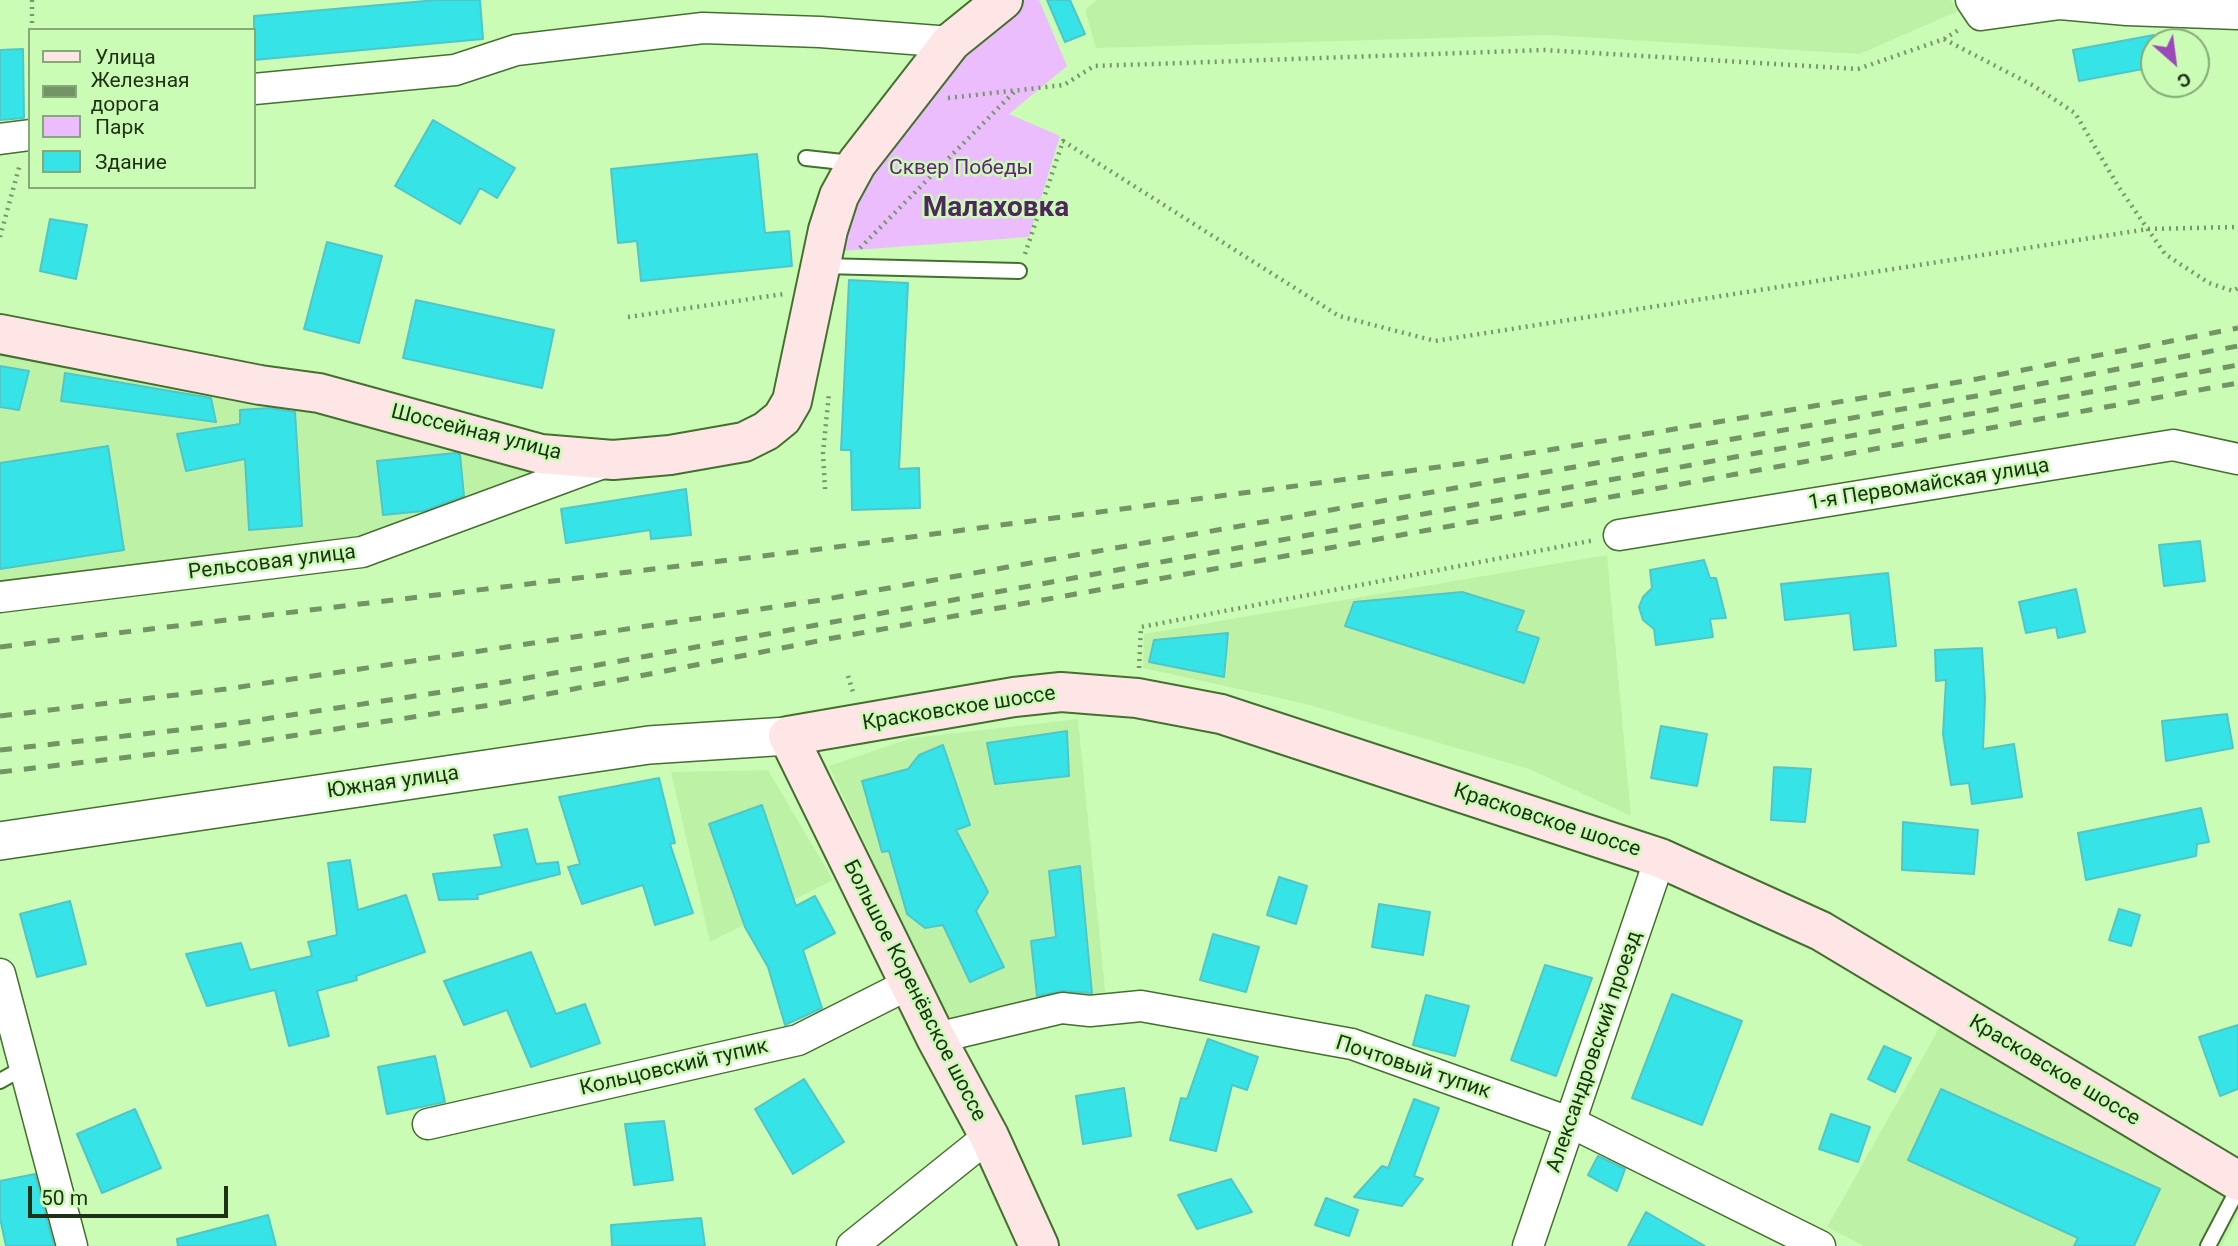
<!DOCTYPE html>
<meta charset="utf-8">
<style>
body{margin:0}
#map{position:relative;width:2238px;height:1246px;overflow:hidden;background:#cbfcb6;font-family:Roboto,sans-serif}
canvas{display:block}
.legend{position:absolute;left:28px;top:28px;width:228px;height:161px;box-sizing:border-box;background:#cbfcb6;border:2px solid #86aa76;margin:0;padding:9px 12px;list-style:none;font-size:21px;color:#1e3015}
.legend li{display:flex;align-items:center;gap:14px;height:35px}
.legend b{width:35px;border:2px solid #86aa76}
.north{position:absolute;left:2140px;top:28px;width:70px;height:70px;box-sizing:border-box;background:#cbfcb6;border:2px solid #86aa76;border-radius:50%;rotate:152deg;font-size:19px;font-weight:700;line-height:28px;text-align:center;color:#1e3015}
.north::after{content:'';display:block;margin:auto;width:24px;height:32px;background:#9c4ab9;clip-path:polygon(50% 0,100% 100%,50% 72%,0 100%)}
.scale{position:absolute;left:28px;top:1186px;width:200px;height:32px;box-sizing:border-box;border:4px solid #1e3015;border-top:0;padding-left:9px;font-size:21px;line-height:24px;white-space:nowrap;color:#1e3015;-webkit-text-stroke:5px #cbfcb6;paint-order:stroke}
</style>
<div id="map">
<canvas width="2238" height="1246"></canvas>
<ul class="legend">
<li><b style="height:9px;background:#fee6e7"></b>Улица</li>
<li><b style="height:9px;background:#739464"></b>Железная дорога</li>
<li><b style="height:19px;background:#ebbdfd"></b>Парк</li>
<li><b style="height:19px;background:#36e3e6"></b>Здание</li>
</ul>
<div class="north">С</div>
<div class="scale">50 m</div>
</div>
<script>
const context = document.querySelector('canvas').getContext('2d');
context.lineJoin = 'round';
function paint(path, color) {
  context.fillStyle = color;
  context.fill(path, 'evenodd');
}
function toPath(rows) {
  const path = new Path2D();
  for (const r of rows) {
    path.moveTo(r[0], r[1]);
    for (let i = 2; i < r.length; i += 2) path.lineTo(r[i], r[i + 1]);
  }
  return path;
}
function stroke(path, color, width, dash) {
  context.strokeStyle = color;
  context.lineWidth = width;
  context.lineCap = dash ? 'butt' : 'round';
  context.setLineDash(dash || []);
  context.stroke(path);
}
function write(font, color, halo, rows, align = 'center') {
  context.font = font + ' Roboto,sans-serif';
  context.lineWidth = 5;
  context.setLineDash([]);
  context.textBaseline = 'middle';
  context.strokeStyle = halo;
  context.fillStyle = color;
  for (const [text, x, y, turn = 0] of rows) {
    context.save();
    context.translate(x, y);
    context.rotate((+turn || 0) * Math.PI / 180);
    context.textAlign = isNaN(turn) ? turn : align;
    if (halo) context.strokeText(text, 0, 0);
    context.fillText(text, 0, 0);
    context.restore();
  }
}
const built = toPath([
 [1097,0,1951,0,1958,11,1860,54,1548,35,1096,48,1085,10],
 [0,344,311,404,561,474,360,547,0,588],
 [1607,555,1631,816,1529,769,1302,703,1143,668,1144,634],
 [1078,719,1106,999,949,1025,829,766,912,738],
 [768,770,833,880,710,942,671,772],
 [1941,1025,2238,1197,2238,1214,2222,1246,1864,1246,1827,1227]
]);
const green = toPath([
 [1021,0,1039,0,1067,66,1009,114,1060,136,1029,237,842,251,867,177,957,54]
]);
const building = toPath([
 [437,0,480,0,483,39,254,60,254,16,437,0],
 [1047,0,1070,0,1085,34,1065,42,1047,0],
 [2154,35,2154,67,2079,81,2073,50,2154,35],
 [23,49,24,118,0,120,0,50,23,49],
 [433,120,515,168,497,198,480,188,460,224,395,186,433,120],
 [757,154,765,233,789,231,792,266,641,281,637,241,618,243,611,169,757,154],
 [50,219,87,225,76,279,40,271,50,219],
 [327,242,382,256,359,343,304,329,327,242],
 [849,280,908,283,899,469,919,468,920,508,852,510,851,450,841,450,849,280],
 [416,300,554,330,542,388,403,358,416,300],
 [0,366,29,371,19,410,0,407,0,366],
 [65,373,211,398,216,422,61,401,65,373],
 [269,408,295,412,302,526,249,530,245,459,186,471,177,434,240,424,240,410,269,408],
 [108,446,124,550,0,569,0,463,108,446],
 [455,453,460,454,464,496,424,511,383,515,377,461,455,453],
 [686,489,691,535,651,539,650,530,566,543,561,509,686,489],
 [2200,541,2205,581,2164,586,2159,545,2200,541],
 [1704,560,1710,578,1716,578,1726,618,1710,619,1713,637,1656,645,1654,629,1643,620,1639,607,1643,597,1652,588,1650,570,1704,560],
 [1888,573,1896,646,1854,650,1850,613,1785,620,1781,584,1888,573],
 [2076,589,2085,632,2058,638,2056,627,2026,633,2019,602,2076,589],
 [1462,592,1524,611,1516,631,1539,638,1524,683,1345,626,1354,602,1462,592],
 [1228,633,1224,677,1149,662,1154,640,1228,633],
 [1982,648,1985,698,1983,749,2014,744,2022,797,1972,804,1969,783,1951,785,1943,734,1946,680,1936,681,1935,650,1982,648],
 [2227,714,2233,748,2166,761,2162,721,2227,714],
 [1661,726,1707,734,1697,786,1651,778,1661,726],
 [1067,731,1069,776,995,784,987,743,1067,731],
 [943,745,970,825,956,830,988,892,976,911,1004,967,970,982,943,925,925,928,907,914,889,851,882,852,862,781,908,769,919,755,943,745],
 [1774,767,1811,769,1805,822,1771,820,1774,767],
 [659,778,675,843,670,844,693,913,655,925,643,885,582,904,568,867,580,864,559,797,659,778],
 [762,805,796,906,815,896,835,933,803,950,822,1008,785,1025,768,967,745,927,709,824,762,805],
 [2201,808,2209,842,2197,844,2196,856,2086,880,2078,833,2201,808],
 [1903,822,1978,830,1974,874,1902,870,1903,822],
 [527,829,536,864,558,862,560,874,477,895,478,899,439,900,433,874,502,867,494,835,527,829],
 [350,860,358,910,406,895,425,952,356,976,357,980,317,991,329,1036,289,1046,275,990,207,1006,186,954,241,943,250,970,312,956,308,942,337,935,328,863,350,860],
 [1080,866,1092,993,1063,991,1037,996,1031,941,1056,937,1049,871,1080,866],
 [1279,877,1307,886,1296,924,1267,915,1279,877],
 [70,901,86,964,37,977,20,914,70,901],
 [1379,904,1430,912,1423,955,1372,947,1379,904],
 [2119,909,2140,915,2131,946,2109,940,2119,909],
 [1213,934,1259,947,1246,992,1200,980,1213,934],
 [531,952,556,1014,585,1004,600,1043,531,1067,507,1010,464,1025,444,981,531,952],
 [1545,965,1592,978,1556,1076,1511,1060,1545,965],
 [1672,994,1742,1021,1702,1125,1632,1098,1672,994],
 [1426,995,1469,1006,1455,1056,1413,1045,1426,995],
 [2238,1025,2238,1089,2220,1096,2199,1037,2238,1025],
 [1208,1039,1258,1057,1247,1090,1232,1085,1216,1151,1170,1140,1181,1098,1187,1099,1208,1039],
 [1884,1046,1911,1058,1895,1092,1868,1079,1884,1046],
 [435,1056,445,1102,387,1114,378,1067,435,1056],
 [804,1079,844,1142,793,1174,755,1109,804,1079],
 [1124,1088,1131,1136,1083,1144,1076,1096,1124,1088],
 [1941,1089,2160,1189,2134,1246,2074,1246,2078,1238,1908,1160,1941,1089],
 [1414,1099,1439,1108,1414,1176,1423,1179,1402,1206,1354,1197,1382,1166,1388,1168,1414,1099],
 [135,1109,161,1168,102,1193,77,1134,135,1109],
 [1831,1114,1870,1127,1858,1162,1819,1149,1831,1114],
 [664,1121,673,1180,634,1185,625,1124,664,1121],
 [1598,1156,1625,1169,1617,1191,1588,1175,1598,1156],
 [35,1174,54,1246,6,1246,0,1218,0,1181,35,1174],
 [1231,1179,1252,1212,1197,1229,1178,1195,1231,1179],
 [1326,1198,1358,1210,1349,1236,1315,1225,1326,1198],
 [1646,1212,1705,1246,1628,1246,1646,1212],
 [268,1215,276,1246,178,1246,177,1239,268,1215],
 [701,1218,705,1246,612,1246,611,1225,701,1218]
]);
const path = toPath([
 [32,30,32,0],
 [1944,39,2034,86,2075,113,2118,186,2165,254,2209,283,2233,291,2238,288],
 [948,98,1064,85,1094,66,1544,50,1858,69,1944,39,1960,29],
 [0,237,20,164],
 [860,248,1016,90],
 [1025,254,1063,141,1339,316,1435,341,2148,229,2238,227],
 [628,317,784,294],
 [825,489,823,453,829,393],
 [1139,668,1141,627,1595,540],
 [848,676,854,695]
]);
const service = toPath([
 [806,158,852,163],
 [823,266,1019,271],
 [0,1081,25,1067],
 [2208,1246,2238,1189]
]);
const minor = toPath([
 [1971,0,1981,15,2060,4,2127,10,2238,14],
 [254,89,455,70,516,50,703,28,820,32,951,42],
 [0,139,30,135],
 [1619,535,2173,445,2238,459],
 [0,597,362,552,606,462],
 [0,974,72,1246],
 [936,1038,1062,1008,1090,1011,1141,1006,1352,1044,1572,1123,1820,1246],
 [428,1124,798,1040,909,984],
 [852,1246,989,1136],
 [1528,1246,1660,858]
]);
const tertiary = toPath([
 [0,841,649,745,788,736]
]);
const secondary = toPath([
 [0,334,260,385,319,393,541,454,613,460,670,455,744,442,766,431,782,418,792,401,828,230,839,196,857,163,951,42,1003,0],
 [1039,1246,989,1136,936,1038,788,736,1014,697,1061,692,1137,698,1221,714,1660,858,1821,931,2238,1181]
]);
const rail = toPath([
 [0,647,813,550,1476,462,1977,379,2238,328],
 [0,716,226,689,821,600,1982,395,2238,346],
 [0,750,232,724,494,684,2238,365],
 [0,772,233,745,497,704,828,639,2238,383]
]);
const parkNames = [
 ["Сквер Победы",961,169]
];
const streetNames = [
 ["Шоссейная улица",476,433,14],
 ["1-я Первомайская улица",1929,485,-9],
 ["Рельсовая улица",272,563,-7],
 ["Красковское шоссе",959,709,-9],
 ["Южная улица",393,783,-8],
 ["Красковское шоссе",1547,821,18],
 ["Большое Коренёвское шоссе",914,991,63],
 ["Александровский проезд",1595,1052,-71],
 ["Кольцовский тупик",674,1068,-13],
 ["Почтовый тупик",1413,1068,18],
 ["Красковское шоссе",2054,1071,31]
];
const districtNames = [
 ["Малаховка",996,209]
];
paint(built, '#bdf2a6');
paint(green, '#ebbdfd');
paint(building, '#36e3e6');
stroke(building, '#50c6c8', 2);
stroke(service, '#456f30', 18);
stroke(minor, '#456f30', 33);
stroke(tertiary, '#456f30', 40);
stroke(secondary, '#456f30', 42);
stroke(path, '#769867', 4.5, [2, 5]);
stroke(service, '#fff', 14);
stroke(minor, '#fff', 30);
stroke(tertiary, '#fff', 37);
stroke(secondary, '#fee6e7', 38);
stroke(rail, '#739464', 5, [12, 12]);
write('21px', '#691f81', '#cbfcb6', parkNames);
write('21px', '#1e3015', '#cbfcb6', streetNames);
write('bold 28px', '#4f275d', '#cbfcb6', districtNames);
</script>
